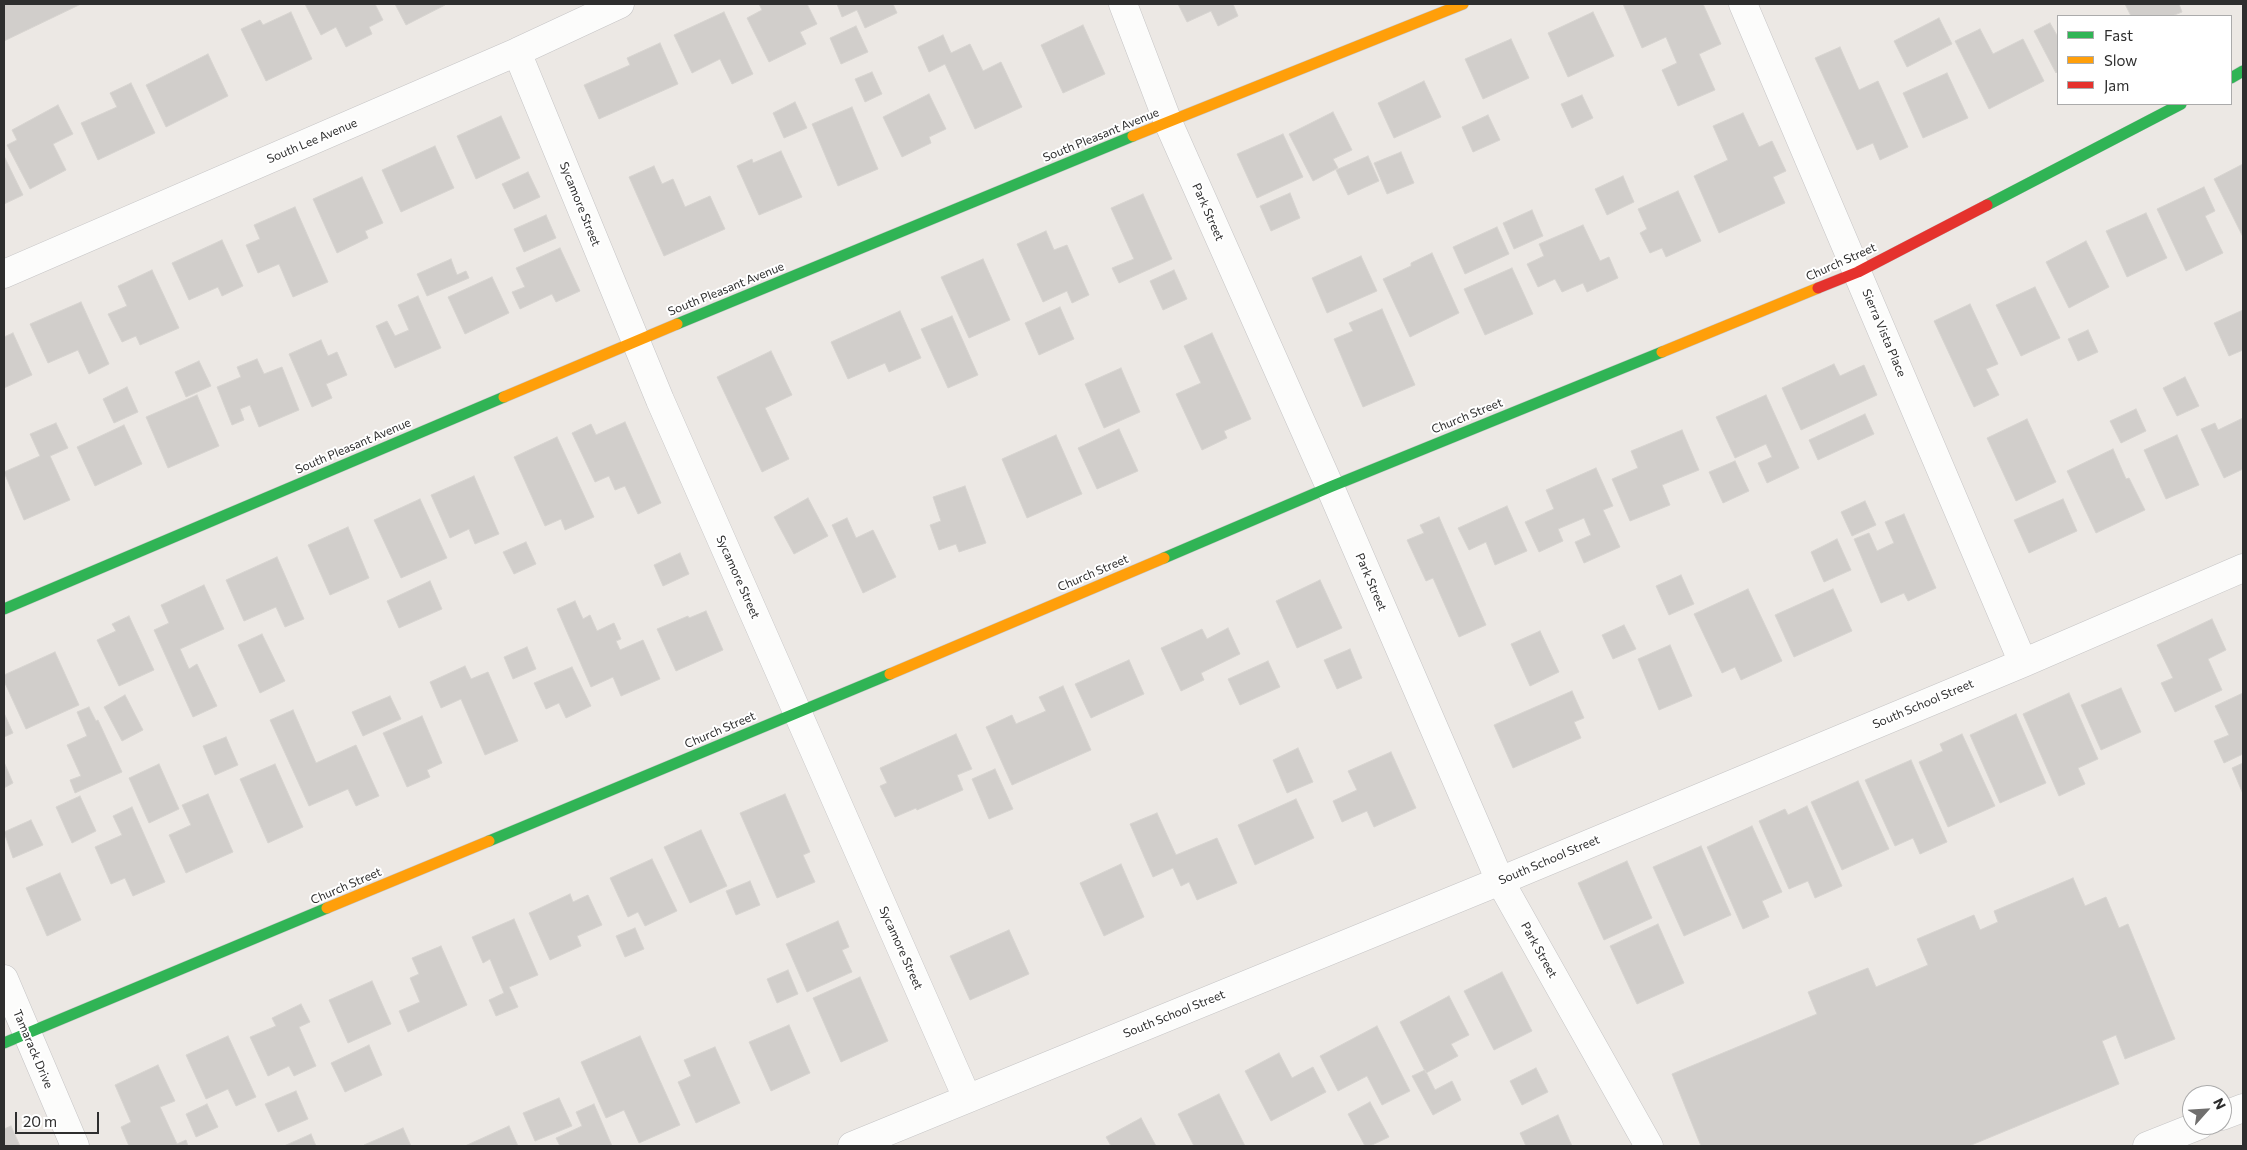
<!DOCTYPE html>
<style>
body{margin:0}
#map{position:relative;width:2247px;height:1150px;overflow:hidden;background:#ece8e4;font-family:Commissioner,sans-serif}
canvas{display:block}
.frame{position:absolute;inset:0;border:5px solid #2e2e2e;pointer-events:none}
.legend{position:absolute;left:2057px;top:15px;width:175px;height:90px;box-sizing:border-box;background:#fff;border:1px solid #ababab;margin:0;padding:6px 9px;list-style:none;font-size:15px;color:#2e2e2e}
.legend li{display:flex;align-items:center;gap:10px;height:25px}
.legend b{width:25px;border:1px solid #ababab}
.north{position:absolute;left:2182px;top:1085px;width:50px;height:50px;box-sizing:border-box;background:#fff;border:1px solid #ababab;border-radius:50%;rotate:64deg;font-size:14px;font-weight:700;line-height:20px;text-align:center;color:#2e2e2e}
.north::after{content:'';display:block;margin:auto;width:18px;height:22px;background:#706f6e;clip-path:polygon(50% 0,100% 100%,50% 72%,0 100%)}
.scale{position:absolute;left:15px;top:1112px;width:84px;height:22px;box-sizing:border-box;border:2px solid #2e2e2e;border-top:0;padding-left:6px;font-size:15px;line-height:18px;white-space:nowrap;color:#2e2e2e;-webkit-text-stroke:4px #fff;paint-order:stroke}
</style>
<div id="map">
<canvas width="2247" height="1150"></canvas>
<div class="frame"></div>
<ul class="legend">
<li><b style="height:6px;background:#30b455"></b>Fast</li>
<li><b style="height:6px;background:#ff9f0a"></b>Slow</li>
<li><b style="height:6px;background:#e5322d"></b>Jam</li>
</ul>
<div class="north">N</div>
<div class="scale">20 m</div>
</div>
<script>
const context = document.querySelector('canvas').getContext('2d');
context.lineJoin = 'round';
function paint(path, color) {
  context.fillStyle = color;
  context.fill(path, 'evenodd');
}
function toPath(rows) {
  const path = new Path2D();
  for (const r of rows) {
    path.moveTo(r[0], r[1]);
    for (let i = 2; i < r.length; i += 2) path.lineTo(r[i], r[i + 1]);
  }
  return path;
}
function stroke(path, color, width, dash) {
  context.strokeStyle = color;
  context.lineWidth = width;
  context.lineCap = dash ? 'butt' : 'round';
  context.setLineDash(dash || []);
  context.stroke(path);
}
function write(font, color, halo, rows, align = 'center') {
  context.font = font + ' Commissioner,sans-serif';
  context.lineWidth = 4;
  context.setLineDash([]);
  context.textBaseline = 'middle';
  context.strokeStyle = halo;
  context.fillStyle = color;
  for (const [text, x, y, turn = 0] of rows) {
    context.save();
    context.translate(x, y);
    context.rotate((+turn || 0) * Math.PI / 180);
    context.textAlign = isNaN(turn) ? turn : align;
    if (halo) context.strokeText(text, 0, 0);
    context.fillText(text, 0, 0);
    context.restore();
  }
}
const building = toPath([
 [4,4,81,4,4,41,4,4],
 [305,4,375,4,383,20,369,27,372,34,346,47,336,27,321,35,305,4],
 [395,4,445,4,445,5,406,25,395,4],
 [759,4,807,4,817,24,800,32,806,44,769,62,747,18,762,10,759,4],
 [837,4,893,4,897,13,865,28,857,10,842,17,837,4],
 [1178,4,1233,4,1238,16,1218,26,1211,11,1187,22,1178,4],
 [1623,4,1703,4,1721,44,1699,54,1715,90,1678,106,1662,70,1677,63,1666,37,1642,48,1623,4],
 [2125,4,2179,4,2182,12,2172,16,2131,16,2125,4],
 [291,12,312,59,266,81,241,29,260,20,263,25,291,12],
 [724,12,753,74,732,84,720,59,692,73,674,35,724,12],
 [1593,12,1614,56,1568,77,1548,33,1593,12],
 [1939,18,1952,44,1907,67,1894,41,1939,18],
 [2050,23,2058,37,2058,71,2056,73,2034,31,2050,23],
 [1083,25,1105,74,1063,93,1041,45,1083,25],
 [856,26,868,52,841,64,830,38,856,26],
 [1980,29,1993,54,2023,39,2044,81,1989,109,1955,41,1980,29],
 [943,35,951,53,970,44,983,71,1001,62,1022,107,975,129,945,64,929,72,918,47,943,35],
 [1511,39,1529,78,1483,99,1465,59,1511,39],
 [660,43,678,84,599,119,584,85,630,65,627,58,660,43],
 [1840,47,1859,90,1878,81,1908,147,1880,160,1873,143,1857,150,1815,58,1840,47],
 [208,54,228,96,166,127,146,85,208,54],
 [872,72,882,94,865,102,855,79,872,72],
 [1947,73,1968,118,1923,138,1903,93,1947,73],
 [1424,81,1441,117,1394,138,1378,103,1424,81],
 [131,83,155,133,98,160,81,123,117,107,110,93,131,83],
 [929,94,946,129,929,137,931,143,902,157,883,117,929,94],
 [1582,95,1593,118,1572,128,1561,104,1582,95],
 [795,102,807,128,784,138,773,113,795,102],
 [58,105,73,134,53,144,66,170,30,189,7,145,17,140,12,130,58,105],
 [852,107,878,169,838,186,812,124,852,107],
 [1333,112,1352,150,1333,159,1338,168,1313,181,1289,134,1333,112],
 [1743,113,1759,147,1772,141,1786,171,1773,177,1785,203,1719,233,1694,176,1728,160,1713,126,1743,113],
 [1488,115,1500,140,1473,152,1462,127,1488,115],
 [501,116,520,158,476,179,457,136,501,116],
 [1283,134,1303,177,1257,198,1237,154,1283,134],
 [435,146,454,188,401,212,382,170,435,146],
 [781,151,802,197,759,215,737,166,752,159,753,163,781,151],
 [1401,152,1414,183,1387,194,1374,163,1401,152],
 [4,156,23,195,4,204,4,156],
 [1368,156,1379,181,1348,195,1336,170,1368,156],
 [2243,164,2243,237,2214,179,2243,164],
 [654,166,662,184,673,179,685,207,710,196,725,229,664,256,629,177,654,166],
 [528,172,540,197,514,209,502,184,528,172],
 [1623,176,1634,202,1607,215,1595,189,1623,176],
 [362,177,383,223,365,231,368,238,337,253,313,199,362,177],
 [2204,187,2215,211,2205,216,2223,253,2186,271,2157,209,2204,187],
 [1678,191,1701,241,1666,257,1662,248,1650,253,1640,233,1647,229,1638,209,1678,191],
 [1290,193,1300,218,1271,231,1260,206,1290,193],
 [1143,194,1172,259,1119,283,1112,268,1134,259,1111,208,1143,194],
 [295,207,328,282,293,297,279,264,258,273,246,245,260,239,254,225,295,207],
 [1532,210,1543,236,1514,249,1503,223,1532,210],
 [2146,213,2167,258,2127,277,2106,231,2146,213],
 [546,215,556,238,524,252,514,229,546,215],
 [1583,225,1600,261,1609,257,1618,278,1587,292,1583,283,1562,292,1555,279,1538,287,1527,264,1544,256,1539,244,1583,225],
 [1497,227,1509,254,1465,274,1453,247,1497,227],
 [1046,231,1054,250,1067,245,1089,295,1072,303,1067,291,1043,302,1017,244,1046,231],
 [222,240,243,286,222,296,218,287,189,300,172,263,222,240],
 [2086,241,2109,287,2069,308,2046,262,2086,241],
 [560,248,580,291,556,302,552,294,520,309,512,292,525,287,516,268,560,248],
 [1432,253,1459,313,1410,337,1383,279,1411,266,1411,263,1432,253],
 [1361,256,1377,291,1327,313,1312,278,1361,256],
 [451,259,457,275,466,271,469,278,427,296,417,274,451,259],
 [983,259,1010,320,969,338,941,277,983,259],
 [1512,268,1533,314,1485,335,1464,289,1512,268],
 [152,270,179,328,140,345,136,336,122,342,108,314,127,306,118,286,152,270],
 [1174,270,1187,299,1163,310,1150,281,1174,270],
 [492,277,509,313,465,334,448,297,492,277],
 [2035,287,2060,338,2021,356,1996,305,2035,287],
 [418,296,441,348,395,368,376,326,387,321,395,336,409,330,398,305,418,296],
 [81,302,109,364,89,374,78,350,48,363,30,324,81,302],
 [1970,304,1998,364,1986,369,1999,395,1974,407,1934,321,1970,304],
 [1060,307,1074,339,1039,355,1025,323,1060,307],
 [1382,309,1415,385,1363,407,1334,339,1353,331,1349,323,1382,309],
 [2243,310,2243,350,2229,356,2214,323,2243,310],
 [900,311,921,358,889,372,885,363,848,379,831,342,900,311],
 [952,316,978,375,948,388,921,329,952,316],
 [2088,330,2098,352,2078,361,2068,339,2088,330],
 [13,333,32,375,4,388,4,337,13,333],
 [1212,333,1251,419,1224,431,1227,438,1202,450,1176,394,1201,383,1184,346,1212,333],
 [321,340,328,356,337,352,347,375,326,384,332,398,312,407,289,354,321,340],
 [771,351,792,395,765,408,789,459,762,472,717,377,771,351],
 [257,359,264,374,282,367,299,410,259,427,250,405,240,409,244,420,232,425,217,387,241,377,237,367,257,359],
 [199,361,211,386,186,397,175,372,199,361],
 [1834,364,1840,376,1864,365,1877,395,1801,430,1782,388,1834,364],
 [1121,368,1140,412,1104,428,1085,384,1121,368],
 [2185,377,2199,406,2177,416,2163,388,2185,377],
 [127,387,138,412,114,423,103,399,127,387],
 [197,395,219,446,168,468,146,417,197,395],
 [1766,395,1799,468,1767,483,1758,463,1772,457,1766,444,1735,458,1716,417,1766,395],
 [2136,409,2146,431,2121,443,2110,421,2136,409],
 [1865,414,1874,434,1818,460,1809,440,1865,414],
 [2243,418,2243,469,2224,478,2201,429,2215,423,2218,430,2243,418],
 [2027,419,2056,482,2016,501,1987,438,2027,419],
 [625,422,661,503,638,514,625,486,615,490,609,476,595,482,572,433,591,424,596,435,625,422],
 [56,423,68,448,50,456,70,500,24,520,4,472,40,456,30,434,56,423],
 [124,425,142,464,95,486,77,447,124,425],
 [1119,429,1138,471,1097,489,1078,448,1119,429],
 [1682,430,1699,470,1662,485,1670,505,1630,521,1612,479,1638,468,1631,451,1682,430],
 [1056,435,1082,494,1027,518,1002,459,1056,435],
 [2177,435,2199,485,2166,499,2144,450,2177,435],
 [557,437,594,517,565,530,561,519,545,526,514,457,557,437],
 [2113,449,2126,479,2129,478,2145,510,2096,533,2067,471,2113,449],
 [1735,461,1749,491,1723,503,1709,472,1735,461],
 [1596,468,1613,506,1603,510,1620,547,1584,563,1575,542,1591,535,1584,518,1558,529,1563,541,1539,552,1525,522,1554,509,1546,490,1596,468],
 [474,476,499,534,475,544,469,529,450,538,431,495,474,476],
 [965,486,986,543,959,552,956,544,939,550,930,525,941,521,933,497,965,486],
 [808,498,828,536,794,554,774,517,808,498],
 [420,499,447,558,401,578,374,520,420,499],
 [2063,499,2077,531,2029,553,2014,520,2063,499],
 [1865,501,1876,525,1852,536,1841,512,1865,501],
 [1507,506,1527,551,1495,565,1486,542,1469,550,1458,528,1507,506],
 [1904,514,1936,588,1908,601,1904,593,1881,603,1854,539,1869,533,1877,551,1894,543,1885,522,1904,514],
 [1439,517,1486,625,1459,637,1433,578,1426,581,1407,540,1424,533,1420,525,1439,517],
 [847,518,856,538,873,530,896,577,863,593,832,525,847,518],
 [348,527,369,578,330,595,308,545,348,527],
 [1837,539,1851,570,1824,582,1811,552,1837,539],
 [526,542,536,564,514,574,503,552,526,542],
 [680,553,689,574,663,586,654,565,680,553],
 [277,557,304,619,285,627,276,607,244,621,226,580,277,557],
 [1681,575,1694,604,1669,615,1656,586,1681,575],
 [1320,580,1342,628,1297,648,1276,601,1320,580],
 [430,581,442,609,399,628,387,601,430,581],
 [204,585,224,629,180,649,189,669,197,664,217,706,193,717,154,630,169,623,161,605,204,585],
 [1748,589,1782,661,1741,680,1735,667,1722,673,1694,614,1748,589],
 [1833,589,1852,631,1794,657,1775,615,1833,589],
 [575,601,583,619,590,615,597,631,614,623,621,639,616,641,620,650,643,640,660,679,621,696,613,677,591,687,557,609,575,601],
 [706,611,723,650,676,671,657,629,688,616,689,618,706,611],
 [129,616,154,670,119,686,97,640,116,631,112,624,129,616],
 [2212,619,2226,650,2208,659,2222,690,2175,712,2161,683,2173,678,2157,645,2212,619],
 [1624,625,1636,649,1613,659,1602,635,1624,625],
 [1228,628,1240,654,1201,673,1204,680,1181,691,1161,648,1202,629,1207,639,1228,628],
 [1540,631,1559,672,1530,686,1511,644,1540,631],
 [262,634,285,681,260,693,238,645,262,634],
 [1670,645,1692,696,1659,710,1638,659,1670,645],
 [527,647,536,669,513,679,504,657,527,647],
 [1350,649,1362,678,1337,689,1324,660,1350,649],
 [55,652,79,705,26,729,4,681,4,675,55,652],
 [1129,660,1144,694,1091,718,1075,684,1129,660],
 [1268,661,1280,687,1240,705,1228,679,1268,661],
 [465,666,471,679,488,672,518,741,485,755,461,699,441,708,430,682,465,666],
 [572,667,591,706,566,718,559,703,546,709,534,683,572,667],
 [1063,686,1091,750,1012,785,986,727,1012,715,1016,724,1046,711,1039,697,1063,686],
 [2121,688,2141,732,2101,750,2081,705,2121,688],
 [1572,691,1584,718,1574,722,1581,738,1513,768,1494,725,1572,691],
 [2069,693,2098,759,2078,768,2085,784,2059,796,2023,714,2069,693],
 [2243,693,2243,754,2224,763,2214,741,2229,735,2215,706,2243,693],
 [125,695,143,730,122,741,104,707,125,695],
 [390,696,401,719,363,736,352,712,390,696],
 [89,707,96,721,98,720,122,772,75,793,70,780,81,776,67,745,87,736,77,712,89,707],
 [293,710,316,763,356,745,379,796,356,806,348,789,309,806,270,720,293,710],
 [4,713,13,733,4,737,4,713],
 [2016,714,2046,783,2000,803,1970,735,2016,714],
 [422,716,442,763,427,770,430,777,407,787,383,733,422,716],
 [956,734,972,769,957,775,963,790,917,810,916,808,895,817,880,786,887,783,880,768,956,734],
 [1962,734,1995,806,1948,827,1919,762,1943,751,1940,744,1962,734],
 [226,737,238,765,215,775,203,746,226,737],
 [1298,748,1313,782,1287,793,1273,760,1298,748],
 [1391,752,1416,808,1374,827,1367,811,1342,822,1333,801,1357,790,1348,771,1391,752],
 [1911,760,1947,842,1920,854,1913,838,1895,846,1865,780,1911,760],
 [4,762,13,783,4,788,4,762],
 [2243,763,2243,794,2232,768,2243,763],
 [159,764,179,809,149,823,129,778,159,764],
 [275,764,303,827,268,843,240,779,275,764],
 [995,769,1013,809,989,819,972,779,995,769],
 [1858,781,1889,849,1842,870,1811,802,1858,781],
 [208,794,233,852,186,873,169,835,191,825,182,805,208,794],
 [785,794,810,852,803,855,815,882,777,898,740,813,785,794],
 [80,796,96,831,72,843,56,807,80,796],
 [1296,799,1314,838,1255,865,1238,825,1296,799],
 [1807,806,1842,886,1815,898,1808,881,1789,889,1759,821,1785,809,1788,815,1807,806],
 [132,807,165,882,133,896,125,878,111,884,95,847,122,835,113,816,132,807],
 [1157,813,1176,855,1217,838,1237,883,1197,900,1189,882,1181,886,1173,868,1153,877,1130,824,1157,813],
 [31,820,43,845,13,858,4,832,31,820],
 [1752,826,1782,892,1762,901,1769,917,1743,929,1707,847,1752,826],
 [701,830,727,886,690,903,664,847,701,830],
 [1701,846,1731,915,1684,936,1653,867,1701,846],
 [652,859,677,911,645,926,638,912,628,917,610,878,652,859],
 [1627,861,1652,918,1604,940,1578,883,1627,861],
 [1121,864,1144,917,1104,936,1080,883,1121,864],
 [60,873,81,920,47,936,26,888,60,873],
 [2073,878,2085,906,2106,897,2119,928,2128,924,2175,1039,2125,1059,2116,1035,2102,1041,2119,1084,1969,1146,1701,1146,1672,1074,1817,1014,1808,992,1868,968,1876,987,1928,965,1917,939,1974,915,1980,930,1998,922,1994,911,2073,878],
 [750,881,760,905,736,915,726,891,750,881],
 [570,894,573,902,588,895,602,925,577,936,581,946,550,960,529,913,570,894],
 [514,919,538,975,509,987,518,1007,496,1016,489,1000,504,993,490,959,483,963,472,937,514,919],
 [838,921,849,947,842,950,852,972,807,992,786,944,838,921],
 [1658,924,1684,983,1637,1004,1610,946,1658,924],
 [635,928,644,949,625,957,616,936,635,928],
 [1009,930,1029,974,970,1000,950,956,1009,930],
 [441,946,467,1005,408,1032,399,1011,420,1002,410,978,419,974,412,958,441,946],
 [788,970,798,994,777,1003,767,979,788,970],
 [1502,972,1532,1031,1494,1050,1464,991,1502,972],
 [860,977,888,1041,841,1062,813,998,860,977],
 [372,981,391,1024,348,1043,329,1000,372,981],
 [1449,996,1469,1035,1451,1044,1458,1056,1426,1073,1400,1022,1449,996],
 [301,1004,310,1022,299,1027,316,1066,294,1076,289,1066,268,1076,250,1037,276,1026,272,1018,301,1004],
 [789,1025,810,1073,771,1091,749,1042,789,1025],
 [1377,1026,1410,1091,1382,1105,1367,1076,1338,1091,1320,1056,1377,1026],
 [228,1036,256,1097,236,1106,228,1089,206,1099,186,1055,228,1036],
 [640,1036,680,1125,639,1143,624,1110,606,1118,581,1062,640,1036],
 [369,1045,382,1075,345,1092,331,1063,369,1045],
 [715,1047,740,1103,696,1123,678,1082,691,1076,684,1060,715,1047],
 [1279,1053,1292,1078,1313,1067,1326,1092,1271,1121,1245,1071,1279,1053],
 [158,1065,175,1101,160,1107,177,1144,186,1140,188,1146,129,1146,121,1127,131,1122,115,1085,158,1065],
 [1536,1068,1548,1092,1522,1105,1510,1081,1536,1068],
 [1425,1070,1435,1090,1452,1081,1461,1100,1433,1115,1412,1076,1425,1070],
 [296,1091,308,1119,278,1132,265,1104,296,1091],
 [1219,1094,1245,1146,1194,1146,1178,1114,1219,1094],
 [559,1098,572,1126,535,1141,523,1113,559,1098],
 [1370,1102,1389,1137,1370,1146,1365,1146,1348,1114,1370,1102],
 [207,1104,218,1127,196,1137,186,1114,207,1104],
 [594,1104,612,1146,560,1146,556,1138,582,1126,576,1112,594,1104],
 [1558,1115,1572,1146,1526,1146,1520,1133,1558,1115],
 [1141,1118,1156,1146,1111,1146,1106,1137,1141,1118],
 [11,1126,20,1146,4,1146,4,1129,11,1126],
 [509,1126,518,1146,465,1146,509,1126],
 [403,1128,411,1146,364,1146,364,1145,403,1128],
 [311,1134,316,1146,284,1146,311,1134]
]);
const street = toPath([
 [1123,4,1168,122,1330,487,1500,881,1649,1146],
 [1743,4,2023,663],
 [517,52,660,400,967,1098],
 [4,274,517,52,620,4],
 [4,979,75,1146],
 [2222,1116,2243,1108],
 [852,1146,1500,881,2023,663,2243,568],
 [2147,1146,2200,1125]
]);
const fast = toPath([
 [2231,78,2243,71],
 [1987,205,2181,104],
 [677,324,1133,136],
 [1164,558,1330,487,1662,352],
 [4,609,504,397],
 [489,841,890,674],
 [4,1043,327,908]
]);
const slow = toPath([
 [1133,136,1463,4],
 [1662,352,1818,288],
 [504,397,677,324],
 [890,674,1164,558],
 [327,908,489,841]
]);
const jam = toPath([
 [1818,288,1858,272,1987,205]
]);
const streetNames = [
 ["South Pleasant Avenue",1101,135,-22],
 ["South Lee Avenue",312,141,-23],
 ["Sycamore Street",580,204,68],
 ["Park Street",1208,212,66],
 ["Church Street",1841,262,-24],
 ["South Pleasant Avenue",726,289,-22],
 ["Sierra Vista Place",1884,333,67],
 ["Church Street",1467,416,-22],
 ["South Pleasant Avenue",353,446,-23],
 ["Church Street",1093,573,-23],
 ["Sycamore Street",738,577,66],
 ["Park Street",1371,582,67],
 ["South School Street",1923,704,-23],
 ["Church Street",720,730,-23],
 ["South School Street",1549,860,-23],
 ["Church Street",346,886,-23],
 ["Sycamore Street",901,948,66],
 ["Park Street",1539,950,61],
 ["South School Street",1174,1014,-22],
 ["Tamarack Drive",33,1049,67]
];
paint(building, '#d1cecb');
stroke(building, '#d7d4d0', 1);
stroke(street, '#c5c4c5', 29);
stroke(fast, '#c5c4c5', 12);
stroke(slow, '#c5c4c5', 12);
stroke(jam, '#c5c4c5', 12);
stroke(street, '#fcfcfb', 28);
stroke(fast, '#30b455', 11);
stroke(slow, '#ff9f0a', 11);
stroke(jam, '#e5322d', 11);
write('12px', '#2e2e2e', '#fff', streetNames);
</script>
